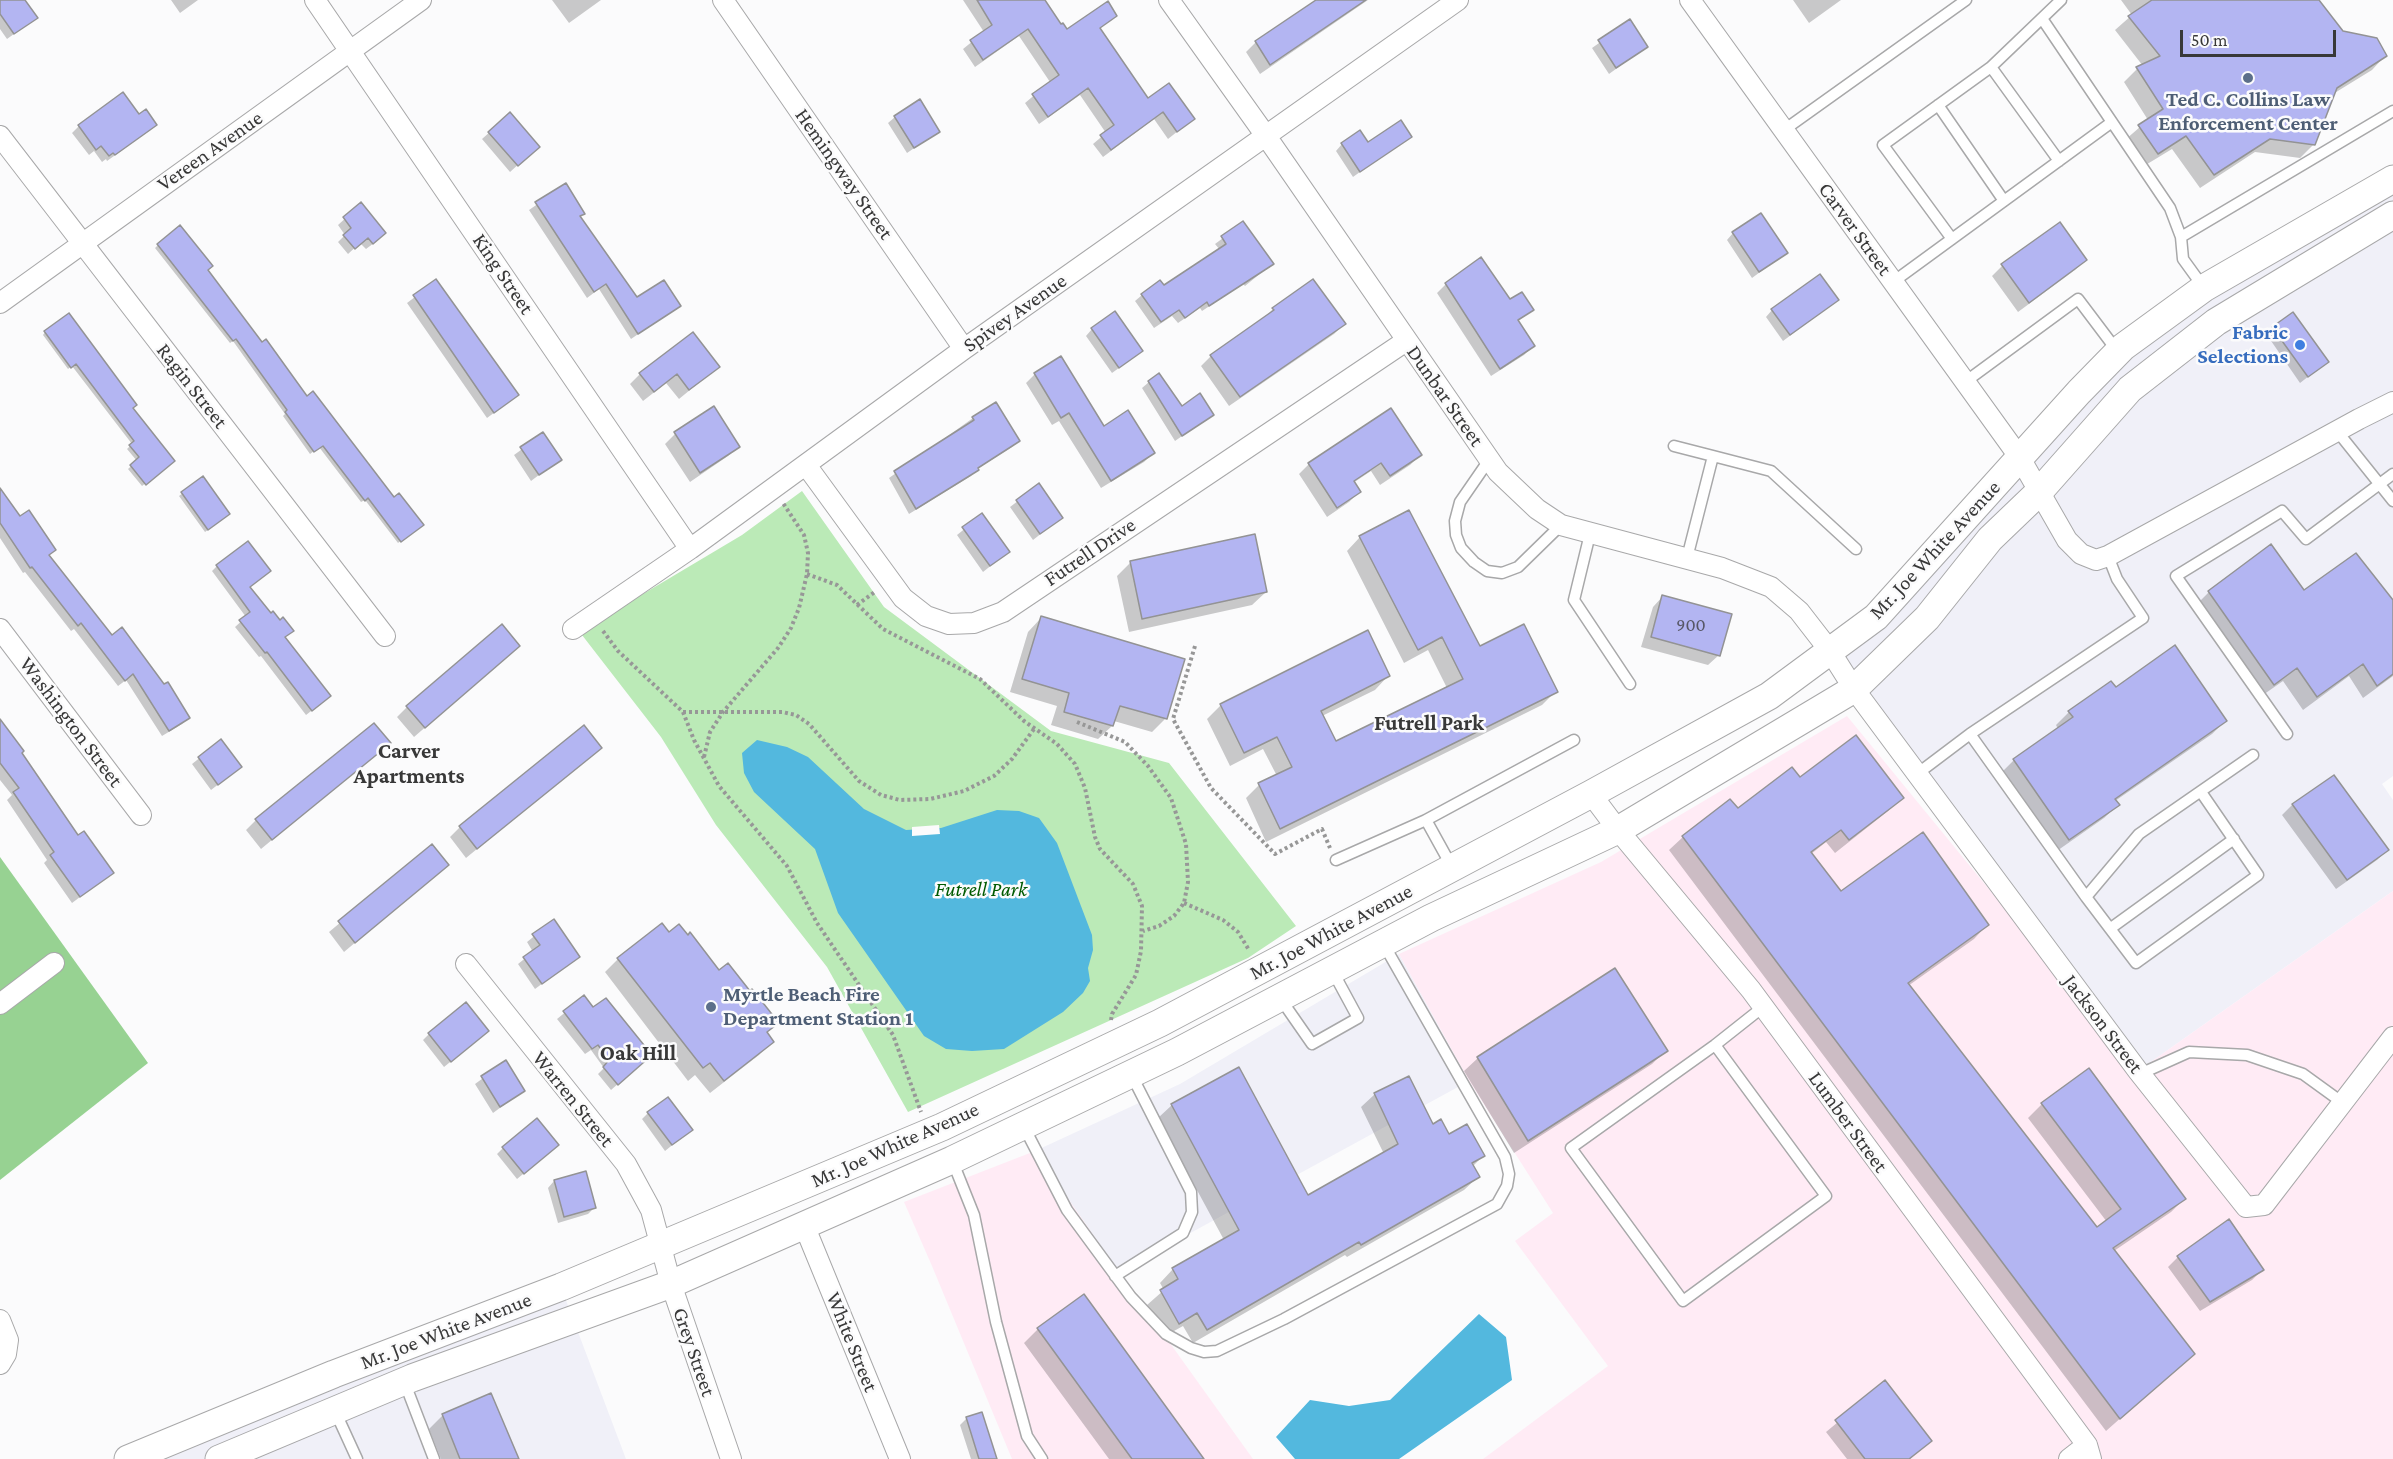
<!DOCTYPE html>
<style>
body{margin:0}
#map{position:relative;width:2393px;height:1459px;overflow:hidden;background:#fbfbfc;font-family:"Crimson Pro",serif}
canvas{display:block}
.scale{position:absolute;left:2180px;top:30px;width:156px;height:27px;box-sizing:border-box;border:3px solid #383838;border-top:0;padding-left:8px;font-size:18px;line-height:21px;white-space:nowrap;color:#383838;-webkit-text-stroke:4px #fbfbfc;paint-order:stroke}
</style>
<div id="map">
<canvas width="2393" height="1459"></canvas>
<div class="scale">50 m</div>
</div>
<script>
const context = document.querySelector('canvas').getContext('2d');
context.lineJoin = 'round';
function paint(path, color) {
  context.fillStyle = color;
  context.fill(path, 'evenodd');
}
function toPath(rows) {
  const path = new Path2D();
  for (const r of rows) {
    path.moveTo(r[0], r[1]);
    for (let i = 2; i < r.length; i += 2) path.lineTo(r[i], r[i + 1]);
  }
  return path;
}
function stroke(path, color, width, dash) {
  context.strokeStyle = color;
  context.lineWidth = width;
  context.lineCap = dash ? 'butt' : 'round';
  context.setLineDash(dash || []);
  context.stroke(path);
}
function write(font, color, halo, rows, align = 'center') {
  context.font = font + ' "Crimson Pro",serif';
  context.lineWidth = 5;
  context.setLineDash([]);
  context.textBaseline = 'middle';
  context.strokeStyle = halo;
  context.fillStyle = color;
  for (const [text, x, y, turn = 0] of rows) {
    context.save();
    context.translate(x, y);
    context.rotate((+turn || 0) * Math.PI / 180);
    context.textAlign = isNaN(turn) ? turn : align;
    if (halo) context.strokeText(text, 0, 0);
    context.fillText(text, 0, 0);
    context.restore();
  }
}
const built = toPath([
 [2393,179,2393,776,2382,784,2393,800,2393,891,2138,1071,1830,651,2123,347],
 [1399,954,1469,1081,1119,1272,1035,1151,1180,1084],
 [561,1287,626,1459,128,1459]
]);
const industrial = toPath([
 [1847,716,2138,1071,2393,891,2393,1459,1483,1459,1608,1366,1515,1241,1553,1213,1469,1081,1399,954,1601,862],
 [1035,1151,1119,1272,1253,1459,1012,1459,932,1266,904,1202]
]);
const green = toPath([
 [802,491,884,607,1051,731,1169,763,1296,926,1248,958,908,1112,827,967,716,825,661,737,582,635,601,619,742,535]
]);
const forest = toPath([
 [0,857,148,1063,0,1180]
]);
const water = toPath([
 [757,740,787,747,808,757,864,809,906,830,941,828,997,810,1019,811,1039,818,1057,843,1092,935,1093,950,1088,968,1090,981,1083,993,1063,1012,1004,1049,972,1051,946,1049,924,1036,838,913,815,849,754,792,744,773,742,753],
 [1479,1314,1506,1337,1512,1380,1399,1459,1295,1459,1276,1437,1310,1400,1349,1406,1390,1400]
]);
const pier = toPath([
 [939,825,940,834,912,836,912,827]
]);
const shadow = toPath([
 [0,0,23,0,36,18,7,39,0,29],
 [171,0,198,0,180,13],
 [552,0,601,0,569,23],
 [963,0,1043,0,1061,26,1067,31,1116,15,1099,29,1147,100,1193,119,1168,139,1154,119,1103,157,1093,144,1106,133,1080,95,1039,124,1025,103,1050,82,1019,36,975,67,963,49,984,32],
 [1318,0,1368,0,1260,74,1246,52,1256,42],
 [1793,0,1841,0,1809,23],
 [2121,0,2317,0,2342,32,2385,56,2372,70,2333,94,2314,144,2300,158,2255,152,2200,188,2172,149,2144,166,2125,140,2148,120,2124,82,2137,69,2143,66,2115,30,2132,15],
 [1630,21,1646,47,1609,74,1592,48],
 [510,114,531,153,510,172,482,139],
 [895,117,938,132,907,153,888,123],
 [79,126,149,131,107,161,106,159,102,162,94,151,89,155,72,133],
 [1410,136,1353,177,1336,151,1342,144,1368,144],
 [565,185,583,214,579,217,636,299,679,306,631,339,599,289,587,298,529,210],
 [361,204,378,240,366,249,360,243,348,254,338,242,345,235,338,225],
 [1243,223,1272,264,1245,286,1243,284,1202,311,1200,308,1178,323,1172,316,1154,328,1135,301,1142,295,1163,287,1220,250,1215,244],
 [2059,224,2085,260,2075,270,2018,312,1992,276,2002,266],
 [1733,233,1786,253,1752,278,1727,240],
 [158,245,206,271,262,344,419,527,398,543,365,500,361,502,319,447,310,454,283,416,285,414,233,341,230,343,155,248],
 [436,281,510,401,487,418,407,303],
 [1446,284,1532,310,1517,322,1533,346,1524,355,1491,376,1437,293],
 [1830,306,1783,341,1766,317,1772,310],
 [1273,309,1344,324,1334,334,1229,406,1201,366,1211,356,1262,320],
 [2293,315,2327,362,2300,383,2267,335],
 [1092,329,1134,357,1112,373,1086,336],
 [45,332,131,408,170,464,142,486,128,469,137,461,127,449,132,444,72,366,68,369,43,335],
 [718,367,679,399,666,383,643,401,630,384,640,374],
 [1035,374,1103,428,1153,453,1144,462,1101,488,1059,421,1052,425,1026,383],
 [1149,382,1182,408,1212,415,1175,441,1142,388],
 [713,408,738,446,728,456,690,482,665,444,675,434],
 [973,418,1018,441,1012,447,977,469,971,476,909,514,889,478],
 [543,434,560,459,531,481,514,455],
 [1420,455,1410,465,1380,485,1371,471,1353,483,1359,492,1349,502,1327,517,1299,474,1309,464],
 [203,478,226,517,205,532,179,496],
 [1039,485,1061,518,1033,540,1010,507],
 [0,491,112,637,188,718,182,724,162,736,126,680,118,686,74,629,71,631,25,572,23,573,0,538],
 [982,515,1008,552,983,572,957,535],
 [1360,537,1479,648,1556,691,1542,705,1266,842,1246,798,1259,785,1277,776,1263,749,1230,766,1207,719,1221,705,1367,632,1388,676,1375,690,1322,716,1335,743,1447,688,1428,650,1404,663,1347,551],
 [1130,563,1266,592,1252,605,1129,632,1117,576],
 [217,566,249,587,324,701,306,715,261,656,259,657,235,627,246,617,212,571],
 [2209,592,2303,592,2393,602,2393,676,2363,698,2349,676,2303,710,2283,681,2260,697,2195,606],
 [1663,596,1719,655,1708,665,1641,647,1653,607],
 [1041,618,1183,660,1165,719,1152,732,1114,721,1112,726,1098,739,1051,725,1057,706,1010,692,1028,632],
 [508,656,414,737,397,717,407,707],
 [2115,689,2225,721,2212,734,2115,801,2118,805,2104,818,2054,853,2000,774,2014,760,2058,729,2056,725,2069,712],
 [0,722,77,837,112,873,72,903,44,863,47,860,7,800,12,795,0,780],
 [221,741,233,773,211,790,192,764],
 [389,743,261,849,246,830,256,820],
 [600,748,466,858,450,837,460,827],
 [2333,777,2387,850,2377,860,2336,889,2282,815,2292,805],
 [1800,780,1902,798,1888,811,1835,853,1826,842,1811,854,1841,893,1987,925,1974,939,1908,986,2097,1229,2107,1222,2028,1118,2042,1104,2089,1070,2184,1199,2171,1212,2114,1251,2193,1354,2106,1431,1669,850,1683,837],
 [432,846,447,865,344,952,329,932],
 [553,921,578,957,535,989,518,964,533,952,527,942],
 [618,959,719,972,777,1023,766,1033,772,1041,759,1055,710,1093,695,1075,688,1081,605,972],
 [584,997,644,1061,611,1090,598,1074,604,1068,591,1050,585,1054,557,1019],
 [429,1034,480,1038,444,1067,423,1040],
 [1666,1050,1652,1064,1514,1153,1464,1071,1478,1058],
 [505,1062,523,1091,493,1113,475,1084],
 [1375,1094,1483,1156,1472,1167,1478,1177,1464,1190,1347,1257,1345,1255,1193,1343,1183,1326,1165,1336,1147,1305,1164,1290,1160,1283,1173,1269,1224,1240,1158,1118,1172,1105,1307,1197,1384,1154,1361,1107],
 [648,1113,691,1130,665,1151,642,1119],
 [503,1148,551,1151,517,1179,497,1154],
 [554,1181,595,1207,588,1214,558,1223,548,1188],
 [2178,1257,2262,1270,2252,1280,2200,1311,2168,1267],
 [1084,1296,1202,1459,1109,1459,1024,1343,1038,1329],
 [1885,1383,1930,1440,1910,1459,1847,1459,1826,1432],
 [981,1414,992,1459,971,1459,960,1425,966,1419],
 [443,1415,517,1459,441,1459,429,1429]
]);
const building = toPath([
 [0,0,25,0,38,18,14,34,0,14,0,0],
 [977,0,1045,0,1061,24,1063,23,1067,29,1108,1,1117,16,1100,28,1148,98,1169,83,1195,119,1177,132,1163,112,1111,150,1100,135,1114,125,1088,88,1048,117,1032,94,1059,75,1028,29,983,60,970,40,992,25,977,0],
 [1316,0,1366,0,1270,65,1255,41,1316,0],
 [2152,0,2319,0,2343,31,2377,38,2387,56,2337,88,2315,145,2270,139,2214,175,2186,136,2158,154,2138,125,2163,109,2136,67,2160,56,2128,16,2152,0],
 [1630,19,1648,47,1616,68,1598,40,1630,19],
 [123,92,139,114,146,109,157,125,115,155,113,153,109,156,101,146,96,150,78,125,123,92],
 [920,99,940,132,914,148,894,116,920,99],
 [510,112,540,147,518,166,488,132,510,112],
 [1401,120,1412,137,1360,172,1341,143,1360,130,1368,142,1401,120],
 [566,183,585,214,580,216,637,297,664,280,681,306,638,334,606,284,594,292,535,202,566,183],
 [361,202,386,233,373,244,368,238,355,249,343,235,351,228,343,217,361,202],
 [1761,213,1788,253,1759,272,1732,232,1761,213],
 [1243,221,1274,264,1209,306,1207,302,1185,318,1179,310,1161,322,1141,294,1160,280,1164,285,1226,244,1221,236,1243,221],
 [2060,222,2087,260,2029,303,2001,264,2060,222],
 [180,225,213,266,208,270,262,342,266,339,307,396,313,391,394,497,399,493,424,525,401,542,368,498,365,501,323,446,314,452,285,412,287,410,236,339,233,341,157,244,180,225],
 [1481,257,1510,299,1522,292,1534,310,1518,320,1535,346,1500,369,1445,283,1481,257],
 [1820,274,1839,300,1790,335,1771,309,1820,274],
 [436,279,519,395,494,413,413,295,436,279],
 [1313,279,1346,324,1240,397,1210,355,1274,310,1272,308,1313,279],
 [1115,311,1143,351,1119,368,1091,328,1115,311],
 [2293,312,2329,362,2308,377,2272,327,2293,312],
 [69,313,137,405,133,408,175,461,146,485,130,465,139,457,129,445,134,441,76,364,71,368,44,331,69,313],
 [693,332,720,367,689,390,677,374,654,392,639,373,693,332],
 [1061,356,1104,426,1128,410,1155,453,1111,481,1069,413,1061,418,1034,373,1061,356],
 [1159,373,1182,406,1200,393,1214,415,1182,436,1148,381,1159,373],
 [996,402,1020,441,978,468,979,470,916,509,894,471,974,420,972,417,996,402],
 [714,406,740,447,700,473,674,432,714,406],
 [1391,408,1422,455,1390,476,1381,463,1354,481,1361,492,1337,508,1308,463,1391,408],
 [543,432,562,460,539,475,520,447,543,432],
 [203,476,230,514,208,530,181,492,203,476],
 [1039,483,1063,518,1040,534,1016,500,1039,483],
 [0,488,20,516,29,510,56,550,49,555,112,635,122,627,164,684,168,682,190,718,169,731,133,674,125,681,81,623,78,626,32,567,30,568,0,523,0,488],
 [1409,510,1480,646,1524,624,1558,692,1280,829,1258,783,1292,767,1277,737,1244,753,1220,704,1368,630,1390,676,1321,711,1336,741,1463,679,1442,637,1418,650,1359,536,1409,510],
 [982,513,1010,552,990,566,962,527,982,513],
 [1255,534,1267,592,1142,619,1130,561,1255,534],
 [248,541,271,571,250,587,271,613,273,611,280,620,283,617,294,631,285,637,331,696,312,711,267,652,265,653,239,620,250,612,216,565,248,541],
 [2271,544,2304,590,2356,553,2393,600,2393,674,2377,686,2363,664,2317,697,2297,668,2274,685,2208,591,2271,544],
 [1662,595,1732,614,1720,656,1651,637,1662,595],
 [1041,616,1185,659,1167,719,1120,706,1113,726,1064,712,1069,693,1022,679,1041,616],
 [502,624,520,646,425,728,406,706,502,624],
 [2175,645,2227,721,2115,799,2120,805,2069,840,2013,759,2073,717,2068,711,2111,681,2116,687,2175,645],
 [0,719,24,751,22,753,78,835,84,831,114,873,80,897,50,855,54,852,13,792,19,788,0,763,0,719],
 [374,723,391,743,272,840,255,819,374,723],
 [584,725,602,748,477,849,459,826,584,725],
 [1856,735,1904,798,1849,840,1841,830,1811,852,1841,891,1923,832,1989,925,1908,983,2097,1227,2121,1209,2041,1103,2089,1068,2186,1199,2113,1248,2195,1354,2120,1419,1682,836,1730,799,1738,808,1792,767,1800,777,1856,735],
 [221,739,242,767,218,785,198,757,221,739],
 [2334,775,2389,850,2347,880,2292,804,2334,775],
 [432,844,449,865,355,943,338,921,432,844],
 [554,919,580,957,542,984,523,957,540,945,532,934,554,919],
 [662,923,669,932,679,924,688,935,690,932,719,970,728,963,750,991,752,989,779,1023,767,1032,774,1042,724,1081,710,1063,703,1068,617,958,662,923],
 [1615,968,1668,1051,1528,1141,1477,1057,1615,968],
 [584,995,593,1007,606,998,652,1055,618,1085,603,1067,609,1060,598,1045,592,1049,563,1011,584,995],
 [466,1002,489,1031,451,1062,428,1033,466,1002],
 [506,1060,525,1091,500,1107,481,1076,506,1060],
 [1239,1067,1308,1195,1398,1144,1374,1093,1409,1076,1433,1124,1441,1119,1449,1134,1467,1124,1485,1156,1472,1163,1480,1177,1361,1245,1359,1242,1207,1330,1197,1313,1179,1324,1160,1290,1178,1279,1172,1268,1239,1230,1171,1104,1239,1067],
 [668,1097,693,1130,672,1145,647,1112,668,1097],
 [537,1118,559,1145,524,1174,502,1147,537,1118],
 [586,1171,596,1208,564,1217,554,1180,586,1171],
 [2229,1219,2264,1270,2210,1302,2177,1256,2229,1219],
 [1084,1294,1204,1459,1132,1459,1037,1328,1084,1294],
 [1885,1380,1932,1441,1909,1459,1865,1459,1835,1420,1885,1380],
 [491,1393,519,1459,460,1459,442,1414,491,1393],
 [982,1412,997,1459,979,1459,966,1417,982,1412]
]);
const path = toPath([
 [807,574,837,585,883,629,980,679,1024,721,1057,744,1075,764,1085,788,1095,837,1100,849,1133,884,1142,906,1141,951,1136,975,1112,1014,1111,1020],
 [857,605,876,591],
 [603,631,618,651,683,712,694,740,719,786,787,866,817,923,893,1035,921,1112],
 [1195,646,1173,719,1211,788,1275,854,1322,829,1330,848],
 [683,712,782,712,796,715,809,724,859,781,881,795,900,800,930,799,964,791,994,776,1012,759,1034,729],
 [1077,722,1125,742,1148,766,1171,798,1186,844,1188,882,1184,903,1174,916,1159,926,1143,931],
 [704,757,710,732,723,712,778,648,791,628,799,608,807,574,808,553,804,535,783,503],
 [1184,903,1223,920,1238,932,1249,950]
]);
const lane = toPath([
 [2043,20,2170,208,2181,237,2183,259,2204,288],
 [1991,67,2059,161],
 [1938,105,2004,201],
 [1784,130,1966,0],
 [2181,237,2393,111],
 [1952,239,1883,145,1991,67,2061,0],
 [1893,282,2112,122],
 [1965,382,2078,299,2118,352],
 [2337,431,2393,501],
 [1674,446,1713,456,1687,558],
 [1713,456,1771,471,1856,549],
 [1489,460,1460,502,1455,521,1456,535,1461,548,1474,562,1487,571,1502,573,1518,567,1561,525],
 [1590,534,1574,600,1630,684],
 [1970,734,2086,897,2139,834,2253,755],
 [2287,734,2176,576,2282,511,2306,539,2393,474],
 [1917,774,1970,734,2143,618,2117,579,2108,556],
 [1336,860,1426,820],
 [1452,867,1426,820,1574,740],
 [2086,897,2136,963,2258,875,2201,792],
 [2111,928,2234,839],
 [1280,998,1312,1044,1358,1018,1332,970],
 [1715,1045,1826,1196,1683,1301,1571,1148,1715,1045,1763,1007],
 [2140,1074,2189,1052,2247,1055,2303,1074,2343,1103],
 [1023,1125,1067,1210,1131,1297,1166,1334,1191,1348,1204,1352,1217,1351,1284,1319,1497,1204,1507,1186,1509,1174,1505,1157,1383,943],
 [952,1160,974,1215,996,1322,1027,1436,1042,1459],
 [1115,1276,1183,1233,1192,1212,1191,1192,1131,1074],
 [404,1381,434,1459],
 [335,1411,357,1459]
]);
const street = toPath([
 [315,0,690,549],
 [723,0,964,349],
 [1169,0,1266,136,1498,472,1537,509,1561,525,1722,568,1771,587,1799,611,1830,651,1854,689,2138,1071,2246,1207,2264,1205,2393,1037],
 [1690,0,2020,458,2067,540,2081,554,2096,560,2108,556,2359,419,2393,402],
 [0,136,385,636],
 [0,303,421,0],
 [806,465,903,598,926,616,949,624,974,623,1003,612,1406,341],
 [0,629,141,815],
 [573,629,690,549,964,349,1458,0],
 [1591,794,1618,830,1751,990,2087,1445,2091,1459],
 [466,964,626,1164,651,1210,671,1284,731,1459],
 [0,1004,54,963],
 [804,1225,900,1459],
 [0,1320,8,1340,6,1354,0,1364],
 [2069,1459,2087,1445]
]);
const secondary = toPath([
 [128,1459,334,1374,561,1287,942,1127,1160,1023,1591,794,1769,696,1876,617,2079,392,2123,347,2204,288,2393,179],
 [219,1459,412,1378,671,1284,952,1160,1177,1052,1431,918,1618,830,1854,689,1927,618,1990,539,2038,493,2130,389,2216,322,2393,215]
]);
const markers = [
 [2248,78,6,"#5c6f8a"],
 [2300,345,6,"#3f7fe0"],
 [711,1007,6,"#5c6f8a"]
];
const numberNames = [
 ["900",1691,625]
];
const serviceNames = [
 ["Ted C. Collins Law",2248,100],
 ["Enforcement Center",2248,124],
 ["Myrtle Beach Fire",723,995,"left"],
 ["Department Station 1",723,1019,"left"]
];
const streetNames = [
 ["Vereen Avenue",210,151,-35],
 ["Hemingway Street",844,174,55],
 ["Carver Street",1855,229,54],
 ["King Street",503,274,56],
 ["Spivey Avenue",1015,313,-35],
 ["Ragin Street",192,386,52],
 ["Dunbar Street",1445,396,55],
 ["Mr. Joe White Avenue",1935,550,-47],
 ["Futrell Drive",1090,552,-34],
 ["Washington Street",71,722,53],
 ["Mr. Joe White Avenue",1331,932,-28],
 ["Jackson Street",2103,1024,53],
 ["Warren Street",573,1099,51],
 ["Lumber Street",1848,1122,54],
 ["Mr. Joe White Avenue",895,1145,-24],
 ["Mr. Joe White Avenue",446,1331,-21],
 ["White Street",852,1342,68],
 ["Grey Street",694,1352,71]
];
const shopNames = [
 ["Fabric",2288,333],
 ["Selections",2288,357]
];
const parkNames = [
 ["Futrell Park",981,890]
];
const neighbourhoodNames = [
 ["Futrell Park",1429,723],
 ["Carver",409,751],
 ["Apartments",409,776],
 ["Oak Hill",638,1053]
];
paint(built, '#f0f0f8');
paint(industrial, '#ffebf5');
paint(green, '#bbeab7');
paint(forest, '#97d292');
paint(water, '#53b8de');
paint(pier, '#fbfbfc');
paint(shadow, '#0003');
paint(building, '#b3b5f2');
stroke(building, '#939394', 1.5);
stroke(lane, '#a8a8a9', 13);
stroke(street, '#a8a8a9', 22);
stroke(secondary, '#a8a8a9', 29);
stroke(path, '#979797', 4, [3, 3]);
stroke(lane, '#fff', 10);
stroke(street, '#fff', 20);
stroke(secondary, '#fff', 27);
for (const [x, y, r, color] of markers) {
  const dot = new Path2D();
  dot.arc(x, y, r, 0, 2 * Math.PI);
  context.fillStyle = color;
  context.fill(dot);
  stroke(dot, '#fbfbfc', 2);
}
write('18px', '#575766', null, numberNames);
write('bold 21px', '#4e5e75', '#fbfbfc', serviceNames);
write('21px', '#383838', '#fbfbfc', streetNames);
write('bold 21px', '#366cbe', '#fbfbfc', shopNames, 'right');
write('italic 21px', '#005a01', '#fbfbfc', parkNames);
write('bold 22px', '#383838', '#fbfbfc', neighbourhoodNames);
</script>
